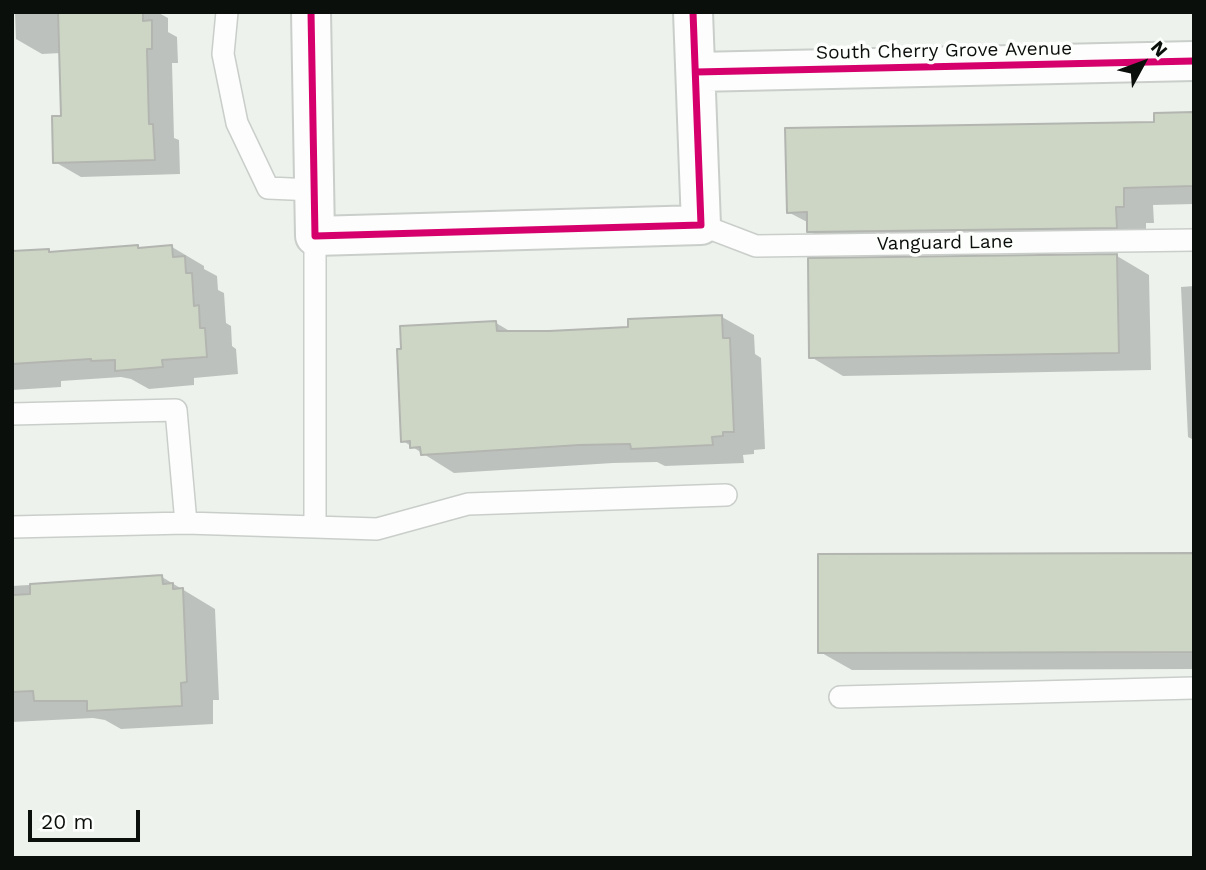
<!DOCTYPE html>
<style>
body{margin:0}
#map{position:relative;width:1206px;height:870px;overflow:hidden;background:#edf2ed;font-family:"Work Sans",sans-serif}
canvas{display:block}
.frame{position:absolute;inset:0;border:14px solid #0b0f0b;pointer-events:none}
.north{position:absolute;left:1108px;top:28px;width:70px;height:70px;-webkit-text-stroke:5px #fdfffd;paint-order:stroke;rotate:49deg;font-size:19px;font-weight:700;line-height:28px;text-align:center;color:#0b0f0b}
.north::after{content:'';display:block;margin:auto;width:24px;height:32px;background:#0b0f0b;clip-path:polygon(50% 0,100% 100%,50% 72%,0 100%)}
.scale{position:absolute;left:28px;top:810px;width:112px;height:32px;box-sizing:border-box;border:4px solid #0b0f0b;border-top:0;padding-left:9px;font-size:21px;line-height:24px;white-space:nowrap;color:#0b0f0b;-webkit-text-stroke:5px #fdfffd;paint-order:stroke}
</style>
<div id="map">
<canvas width="1206" height="870"></canvas>
<div class="frame"></div>
<div class="north">N</div>
<div class="scale">20 m</div>
</div>
<script>
const context = document.querySelector('canvas').getContext('2d');
context.lineJoin = 'round';
function paint(path, color) {
  context.fillStyle = color;
  context.fill(path, 'evenodd');
}
function toPath(rows) {
  const path = new Path2D();
  for (const r of rows) {
    path.moveTo(r[0], r[1]);
    for (let i = 2; i < r.length; i += 2) path.lineTo(r[i], r[i + 1]);
  }
  return path;
}
function stroke(path, color, width, dash) {
  context.strokeStyle = color;
  context.lineWidth = width;
  context.lineCap = dash ? 'butt' : 'round';
  context.setLineDash(dash || []);
  context.stroke(path);
}
function write(font, color, halo, rows, align = 'center') {
  context.font = font + ' "Work Sans",sans-serif';
  context.lineWidth = 7;
  context.setLineDash([]);
  context.textBaseline = 'middle';
  context.strokeStyle = halo;
  context.fillStyle = color;
  for (const [text, x, y, turn = 0] of rows) {
    context.save();
    context.translate(x, y);
    context.rotate((+turn || 0) * Math.PI / 180);
    context.textAlign = isNaN(turn) ? turn : align;
    if (halo) context.strokeText(text, 0, 0);
    context.fillText(text, 0, 0);
    context.restore();
  }
}
const shadow = toPath([
 [15,12,157,12,168,18,168,32,177,37,178,63,172,63,174,138,179,140,180,174,81,177,55,162,63,118,61,53,42,54,16,39],
 [1194,113,1194,204,1153,205,1154,223,1146,223,1146,244,839,249,809,231,809,223,788,212],
 [137,246,142,249,172,247,204,266,204,269,217,276,218,290,224,293,226,323,231,326,232,346,236,349,238,374,194,378,194,385,149,389,131,379,121,377,61,381,61,387,12,390,12,251,48,250,54,253],
 [1117,256,1149,275,1151,370,843,376,811,357],
 [1194,286,1194,440,1188,437,1181,287],
 [722,317,754,335,755,354,761,358,765,449,754,450,754,454,743,455,744,463,665,466,657,462,613,463,454,473,403,441,496,323,513,333,630,328],
 [1194,555,1194,669,852,670,820,652],
 [162,577,215,609,219,700,213,700,213,724,121,729,105,720,93,718,12,722,12,586]
]);
const building = toPath([
 [58,12,143,12,143,21,152,20,152,49,147,49,149,124,153,124,155,160,53,163,52,116,61,116,58,12],
 [1194,112,1194,186,1124,188,1124,207,1116,207,1117,228,807,232,807,212,787,213,785,128,1154,122,1154,113,1194,112],
 [138,245,138,248,172,245,173,257,185,256,186,273,192,273,194,306,199,305,200,328,205,328,207,357,162,360,163,367,115,371,115,360,91,361,91,359,12,364,12,251,49,249,49,252,138,245],
 [1117,254,1119,353,809,358,808,258,1117,254],
 [722,315,723,338,730,338,734,432,723,432,723,436,712,437,713,445,631,449,630,444,580,445,421,455,420,447,410,448,410,441,401,442,397,349,401,349,400,326,496,321,497,331,549,331,628,327,628,319,722,315],
 [1194,553,1194,652,818,653,818,554,1194,553],
 [162,575,163,584,173,583,173,589,183,588,187,682,181,683,182,706,87,711,87,701,34,701,33,691,12,692,12,595,30,594,30,584,162,575]
]);
const lane = toPath([
 [227,12,223,54,237,123,268,188,314,190],
 [701,225,756,246,1194,240],
 [12,414,176,410,186,523],
 [12,527,186,523,315,527,315,236],
 [315,527,377,529,468,504,726,495],
 [840,697,1194,688]
]);
const street = toPath([
 [311,12,315,236,701,225,693,12],
 [696,72,1194,61]
]);
const cycleway = toPath([
 [311,12,315,236,701,225,693,12],
 [696,72,1194,61]
]);
const streetNames = [
 ["South Cherry Grove Avenue",944,51,-1],
 ["Vanguard Lane",945,243,-1]
];
paint(shadow, '#0003');
paint(building, '#cdd6c5');
stroke(building, '#b2b5b0', 2);
stroke(lane, '#caceca', 24);
stroke(street, '#caceca', 42);
stroke(lane, '#fcfdfc', 21);
stroke(street, '#fcfdfc', 38);
stroke(cycleway, '#d6006c', 7);
write('19px', '#0b0f0b', '#fdfffd', streetNames);
</script>
